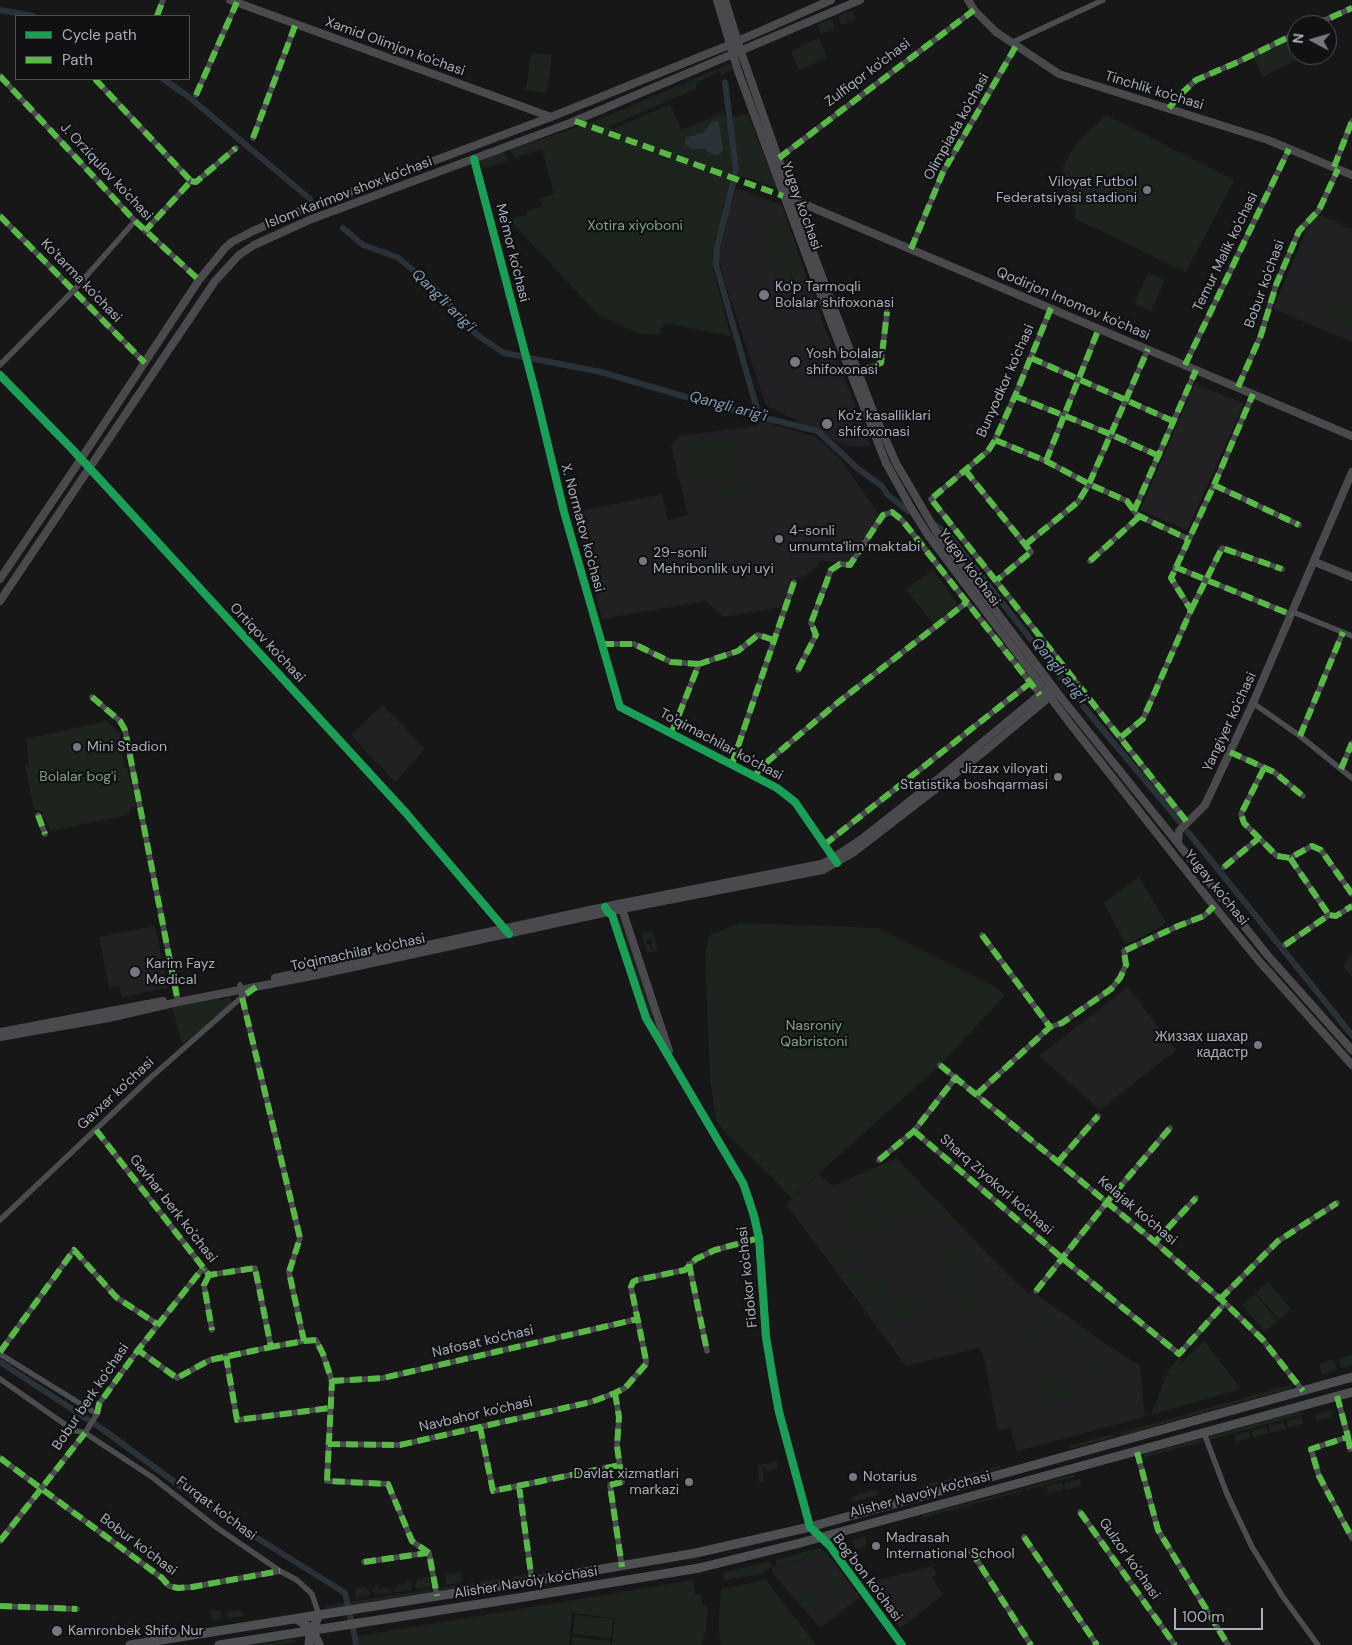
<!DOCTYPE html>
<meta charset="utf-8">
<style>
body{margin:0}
#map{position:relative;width:1352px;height:1645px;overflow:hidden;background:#171717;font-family:"DM Sans",sans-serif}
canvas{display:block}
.legend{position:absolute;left:15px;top:15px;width:175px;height:65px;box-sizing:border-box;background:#111113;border:1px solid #4d4f55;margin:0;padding:6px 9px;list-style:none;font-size:15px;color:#a8adb8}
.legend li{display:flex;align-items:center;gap:10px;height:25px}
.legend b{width:25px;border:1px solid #4d4f55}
.north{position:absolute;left:1287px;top:15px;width:50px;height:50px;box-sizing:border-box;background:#111113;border:1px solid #4d4f55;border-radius:50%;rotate:276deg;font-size:14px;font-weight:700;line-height:20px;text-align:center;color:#a8adb8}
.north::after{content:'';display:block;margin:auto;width:18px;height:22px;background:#757880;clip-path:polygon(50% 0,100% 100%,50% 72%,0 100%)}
.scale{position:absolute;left:1174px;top:1608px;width:89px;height:22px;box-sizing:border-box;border:2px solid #a8adb8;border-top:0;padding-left:6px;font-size:15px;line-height:18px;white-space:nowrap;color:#a8adb8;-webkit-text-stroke:4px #111113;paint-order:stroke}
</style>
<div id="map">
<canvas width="1352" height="1645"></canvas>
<ul class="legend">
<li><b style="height:6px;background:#1a9f57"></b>Cycle path</li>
<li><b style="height:6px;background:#58b947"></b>Path</li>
</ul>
<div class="north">N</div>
<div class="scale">100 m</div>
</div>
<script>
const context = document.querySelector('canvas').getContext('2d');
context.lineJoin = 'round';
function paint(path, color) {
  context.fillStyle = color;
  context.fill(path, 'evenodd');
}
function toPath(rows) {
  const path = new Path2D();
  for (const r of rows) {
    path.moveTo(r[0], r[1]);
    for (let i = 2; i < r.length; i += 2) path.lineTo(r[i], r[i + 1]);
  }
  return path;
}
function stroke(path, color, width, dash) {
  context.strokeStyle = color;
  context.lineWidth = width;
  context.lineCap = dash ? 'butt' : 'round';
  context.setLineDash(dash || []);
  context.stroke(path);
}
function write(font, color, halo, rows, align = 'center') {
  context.font = font + ' "DM Sans",sans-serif';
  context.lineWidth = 4.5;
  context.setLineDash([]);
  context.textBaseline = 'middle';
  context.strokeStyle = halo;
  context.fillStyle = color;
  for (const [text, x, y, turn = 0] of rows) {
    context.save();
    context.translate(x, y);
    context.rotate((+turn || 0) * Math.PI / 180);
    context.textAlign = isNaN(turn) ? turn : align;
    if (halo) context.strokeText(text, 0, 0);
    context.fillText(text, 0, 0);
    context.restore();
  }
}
const built = toPath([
 [736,189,745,191,782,205,817,307,871,446,848,447,766,405,722,274,719,257,726,219],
 [1314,213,1352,229,1352,342,1273,309],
 [1195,383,1244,404,1187,530,1140,510],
 [761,421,814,436,838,456,880,516,848,563,819,561,818,566,805,576,790,580,783,607,723,617,706,601,602,619,576,512,662,494,668,520,688,515,671,445,679,436,757,426],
 [383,705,425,749,395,782,351,735],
 [155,926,168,988,122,997,119,986,109,988,99,937],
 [1352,954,1352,977,1343,966],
 [1128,987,1176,1050,1100,1110,1039,1056],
 [896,1158,1008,1275,1029,1294,1032,1291,1106,1344,1140,1366,1145,1417,1017,1451,1010,1428,998,1430,984,1357,979,1348,906,1366,786,1204,818,1174,833,1186],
 [827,1553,860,1597,820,1628,773,1574,771,1567,777,1565,777,1567],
 [932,1566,937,1574,932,1578,943,1595,900,1628,869,1583]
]);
const green = toPath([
 [852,10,856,19,841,25,838,16],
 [831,19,835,28,821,34,817,25],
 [819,38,827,58,799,70,791,51],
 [1289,41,1298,59,1263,77,1254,58],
 [531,53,552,55,547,93,526,90],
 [729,64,734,69,721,75,720,72,697,82,696,89,608,127,613,129,670,104,682,130,724,112,725,118,748,114,777,188,742,176,737,182,726,219,713,269,731,336,665,323,659,335,639,334,599,315,512,223,511,219,527,215,527,211,543,206,542,198,554,194,542,149,515,158,509,150,593,122],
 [1106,115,1234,180,1186,272,1074,218,1076,210,1068,200,1062,168,1076,144],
 [504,151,508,161,483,169,480,160],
 [787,219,796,250,774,258,763,227],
 [797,252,816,304,791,313,784,294,798,289,793,275,778,280,771,261],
 [1148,273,1165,280,1151,311,1134,304],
 [1329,298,1352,307,1352,329,1321,317],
 [740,435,745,472,687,481,681,444],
 [746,481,748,496,720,500,718,485],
 [933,570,958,604,933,624,906,589],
 [107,721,120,735,124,767,127,767,136,806,130,807,130,814,127,815,51,831,42,812,34,809,25,766,29,765,26,739],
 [1139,877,1165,921,1162,926,1130,943,1125,943,1104,903],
 [618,917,621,918,653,1015,651,1017,649,1016,617,919],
 [740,923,878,928,992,985,1005,995,940,1065,791,1198,763,1168,725,1133,716,1120,710,1079,705,955,709,935],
 [652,930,658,950,653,952,651,944,653,941,649,938,646,943,650,945,652,952,647,953,641,933],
 [219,996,220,1000,230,998,233,1003,182,1045,172,1007],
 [897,1159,956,1220,953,1221,950,1225,934,1208,923,1212,915,1187,918,1185,918,1184,869,1201,865,1188,859,1190,855,1178],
 [913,1188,921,1212,902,1219,894,1195],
 [854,1192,857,1202,862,1201,872,1230,854,1236,839,1198],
 [892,1195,901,1220,882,1227,873,1202],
 [866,1200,868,1204,871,1203,880,1227,874,1229,864,1201],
 [924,1216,922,1226,909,1230,907,1223],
 [899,1226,902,1233,890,1237,881,1232],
 [954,1241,971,1263,971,1265,964,1269,967,1274,975,1270,979,1274,978,1278,967,1287,964,1298,967,1298,970,1289,978,1303,960,1319,945,1281,950,1279,938,1248],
 [854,1243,859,1259,851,1262,846,1245],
 [842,1247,847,1263,837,1267,827,1252],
 [860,1268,867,1282,871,1283,886,1278,891,1292,890,1296,866,1306,843,1274],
 [1268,1282,1291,1309,1279,1320,1256,1293],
 [916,1290,925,1313,891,1325,873,1307],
 [1255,1294,1278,1321,1265,1332,1242,1305],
 [1045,1308,1053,1314,1048,1322,1039,1315],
 [1038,1317,1046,1324,1035,1339,1026,1333],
 [1076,1333,1083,1338,1068,1360,1061,1355],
 [1025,1335,1034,1341,1028,1349,1019,1343],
 [1204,1341,1241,1389,1151,1415,1168,1371,1179,1357,1183,1362],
 [1106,1355,1113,1361,1098,1382,1091,1377],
 [1352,1355,1352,1366,1341,1368,1339,1358],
 [1334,1359,1337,1370,1322,1374,1319,1364],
 [1033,1363,1079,1396,1045,1406],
 [1293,1384,1292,1388,1123,1435,1120,1433],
 [1331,1410,1332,1417,1317,1421,1315,1414],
 [1298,1412,1304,1414,1209,1440,1208,1437],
 [1301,1417,1303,1424,1288,1428,1286,1421],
 [1284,1422,1286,1429,1270,1433,1269,1426],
 [1266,1427,1268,1433,1253,1438,1251,1431],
 [1037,1431,1040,1442,1017,1448,1014,1436],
 [1249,1431,1251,1438,1235,1442,1234,1435],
 [1113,1434,1112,1438,1069,1449,1069,1446],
 [1204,1438,1205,1441,1143,1458,1145,1454],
 [777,1462,778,1469,766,1471,765,1467,762,1467,764,1482,759,1483,758,1465],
 [1000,1466,1000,1468,924,1488,921,1486],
 [1074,1474,1074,1477,1026,1490,1025,1488],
 [1080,1479,1081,1486,1066,1490,1064,1483],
 [1062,1483,1063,1490,1048,1494,1046,1487],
 [1023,1489,1023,1491,922,1518,922,1515],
 [874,1490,874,1491,877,1490,879,1495,853,1502,852,1497,858,1496,857,1494],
 [865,1536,867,1545,855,1549,853,1540],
 [819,1548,827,1553,777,1567,775,1560],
 [770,1561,772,1568,765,1570,763,1574,724,1580,723,1573],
 [461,1572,463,1582,446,1585,445,1574],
 [528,1574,526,1578,437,1592,435,1589],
 [837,1575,845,1586,830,1598,825,1578],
 [429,1577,431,1587,416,1589,415,1582,418,1582,417,1579],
 [408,1580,409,1583,411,1583,412,1590,395,1592,394,1589,397,1588,397,1585,406,1584,405,1581],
 [693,1580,695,1594,701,1594,702,1604,708,1608,706,1632,701,1645,612,1645,615,1618,572,1613,569,1645,359,1645,358,1636],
 [766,1580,816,1645,722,1645,719,1633,719,1616,721,1589],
 [378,1585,378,1588,387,1587,388,1589,391,1589,391,1593,374,1595,373,1588,375,1588,374,1586],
 [366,1587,366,1589,369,1589,370,1596,355,1598,357,1588],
 [432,1589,431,1593,326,1609,324,1606],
 [818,1592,822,1604,814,1610,810,1610,799,1597],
 [217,1610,221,1612,222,1619,212,1621,210,1611],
 [239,1610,243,1612,244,1616,227,1619,226,1612],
 [575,1615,613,1619,611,1638,573,1634],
 [572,1637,611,1641,610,1645,572,1645],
 [293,1639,297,1642,275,1645,254,1645]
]);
const water = toPath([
 [717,121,719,123,723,150,719,155,713,155,705,149,692,149,685,144,685,138,704,132,711,122]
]);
const canal = toPath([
 [0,10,33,16],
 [163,79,189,97,310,199],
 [725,82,736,169,735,173],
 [733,183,717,248,716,265,759,416],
 [343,228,363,245,397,257,434,287,477,335,504,353,601,372,713,405,818,431,857,468,882,486,887,494,908,511],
 [934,524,948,534,1092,717,1180,822],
 [1188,832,1352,1035],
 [0,1362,101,1428,214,1511,345,1593,355,1638,356,1645]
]);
const street = toPath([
 [157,16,163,0],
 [1314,25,1352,8],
 [1011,43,1103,0],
 [0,76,135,221,199,280],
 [95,79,191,181,145,231],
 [196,95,237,2],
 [1169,108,1181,94,1196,80,1240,61,1297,33],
 [253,138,296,23],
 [779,158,974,10],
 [474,159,535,391,564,512,620,707,777,788,795,802,835,860],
 [1334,167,1352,121],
 [191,181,196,182,236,148],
 [0,216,145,363],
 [911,249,943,172,1016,46],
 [1051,308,1015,396,995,440,988,451,931,499,1187,822],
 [1031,358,1173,421],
 [0,365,73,291,135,221],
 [1185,365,1289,149],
 [858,372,881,363,887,312],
 [1238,387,1261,335,1276,285,1299,231,1319,210,1338,169],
 [1015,396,1110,434,1159,456],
 [995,440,1046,461,1089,484,1127,501,1137,515,1188,539],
 [1046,461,1099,328],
 [965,470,1031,552,997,580],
 [1214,485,1299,525],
 [1134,511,1196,370],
 [1025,545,1078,502,1089,484,1148,349],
 [1090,561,1140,516],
 [1175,567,1292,615],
 [1191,610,1222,548,1282,569],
 [1293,612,1352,636],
 [602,644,634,644,671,662,699,664],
 [798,670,816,635,811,623,831,570,840,564,850,565,883,515,892,512,902,520,1040,695],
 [92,697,120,721,125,730,178,1002],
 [1253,703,1300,736,1352,778],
 [672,732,699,664,738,651,758,635,774,640],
 [1300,736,1343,632],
 [1121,737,1143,719,1191,610,1171,578,1214,485,1253,394],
 [1230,752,1274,772,1303,796],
 [732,764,794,582],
 [1264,768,1241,814,1244,823,1277,856,1290,858,1312,846,1321,850,1352,894],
 [1341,769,1352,743],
 [754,776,767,762,836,704,967,602],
 [38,815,45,834],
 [824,845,1031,682],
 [1290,858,1329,915],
 [1224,867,1259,838],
 [982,935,1050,1027],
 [1285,945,1329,915,1336,916,1352,906],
 [254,988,242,997,300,1238,289,1272,304,1341,271,1347],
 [940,1065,1155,1242,1225,1303,1263,1340,1303,1391],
 [977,1094,1050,1027,1062,1023,1111,989,1120,978,1126,965,1124,951,1178,926,1204,916,1214,906],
 [96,1130,209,1275,255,1268,271,1347,210,1360,177,1378,138,1350],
 [914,1131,1062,1258,1179,1354,1225,1303],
 [879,1160,914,1131,956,1077],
 [1058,1162,1098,1116],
 [0,1220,149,1079,242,997,240,985],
 [1155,1242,1196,1198],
 [689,1264,707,1351],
 [209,1275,204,1285,212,1330],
 [1036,1291,1107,1202,1170,1128],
 [1220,1299,1278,1241,1337,1203],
 [304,1341,316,1340,323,1354,332,1381,327,1481,388,1484,412,1541,429,1553,437,1596],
 [0,1352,74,1250,116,1297,157,1324],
 [0,1354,97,1414],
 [226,1356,237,1420,330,1408],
 [0,1379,73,1430,85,1433,152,1477,216,1527,280,1571,297,1580,312,1594,319,1615],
 [332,1381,383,1378,638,1319],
 [615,1393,619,1417,617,1446,622,1482,610,1485,622,1567],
 [1337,1396,1348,1437,1311,1449,1319,1476,1352,1538],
 [480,1427,493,1491,620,1465],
 [1204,1433,1227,1494,1252,1547,1283,1597,1318,1645],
 [1348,1437,1350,1449,1352,1449],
 [328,1444,400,1445,591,1402,615,1393,625,1388,646,1364,646,1360,631,1287,633,1282,637,1280,685,1270,696,1259,715,1250,759,1238],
 [1137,1452,1158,1530,1228,1645],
 [0,1458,162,1578,169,1586,178,1588,192,1587,280,1571],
 [519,1486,532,1581],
 [1080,1512,1175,1645],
 [820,1537,829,1545,902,1645],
 [1024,1537,1097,1645],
 [0,1541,85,1433,97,1414,99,1404,138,1350,203,1268],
 [971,1551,1031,1645],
 [364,1562,427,1553],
 [0,1606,77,1609]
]);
const secondary = toPath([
 [230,0,551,117],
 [717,0,738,71,833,328,886,463,911,508,928,535,1072,726,1214,906,1259,961,1352,1065],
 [725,0,741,52,793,200,871,406,896,463,937,533,1059,695,1269,957,1352,1050],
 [968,0,974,10,996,32,1059,74,1268,140,1352,175],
 [792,199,1352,436],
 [0,375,72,449,406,813,508,933],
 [1315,562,1352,577],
 [0,579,81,459,199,280,225,248,232,242,253,231,302,210,551,117,729,45,831,0],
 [0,601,215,281,239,255,254,245,309,220,570,123,860,0],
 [1178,842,1179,831,1205,805,1253,703,1352,472],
 [619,906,622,909,669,1051],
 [607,911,612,915,646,1018,743,1183,749,1199,754,1216,759,1238,766,1337,779,1412,810,1527,820,1537],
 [275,978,613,905,821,864,833,858,863,838,938,779,1048,688],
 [0,1032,163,1001],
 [0,1037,109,1018,178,1002,317,975,622,909,823,870,854,852,986,750,1053,694]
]);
const primary = toPath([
 [297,1619,307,1626,315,1636,319,1644],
 [309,1644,310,1635,319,1615],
 [130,1645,532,1581,696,1553,810,1527,1352,1377],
 [219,1645,512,1599,699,1568,800,1543,1352,1392]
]);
const quiet = toPath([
 [157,16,163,0],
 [1314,25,1352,8],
 [0,76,135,221,199,280],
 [95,79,191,181,145,231],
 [196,95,237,2],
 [1169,108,1181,94,1196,80,1240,61,1297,33],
 [575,121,783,196],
 [253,138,296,23],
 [779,158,974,10],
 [1334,167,1352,121],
 [191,181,196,182,236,148],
 [0,216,145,363],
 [911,249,943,172,1016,46],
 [1051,308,1015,396,995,440,988,451,931,499,1187,822],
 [1031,358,1173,421],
 [1185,365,1289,149],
 [858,372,881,363,887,312],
 [1238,387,1261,335,1276,285,1299,231,1319,210,1338,169],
 [1015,396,1110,434,1159,456],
 [995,440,1046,461,1089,484,1127,501,1137,515,1188,539],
 [1046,461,1099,328],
 [965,470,1031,552,997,580],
 [1214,485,1299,525],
 [1134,511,1196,370],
 [1025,545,1078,502,1089,484,1148,349],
 [1090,561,1140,516],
 [1175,567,1292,615],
 [1191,610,1222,548,1282,569],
 [602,644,634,644,671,662,699,664],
 [798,670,816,635,811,623,831,570,840,564,850,565,883,515,892,512,902,520,1040,695],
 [92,697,120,721,125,730,178,1002],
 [672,732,699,664,738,651,758,635,774,640],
 [1300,736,1343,632],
 [1121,737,1143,719,1191,610,1171,578,1214,485,1253,394],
 [1230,752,1274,772,1303,796],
 [732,764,794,582],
 [1264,768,1241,814,1244,823,1277,856,1290,858,1312,846,1321,850,1352,894],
 [1341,769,1352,743],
 [754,776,767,762,836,704,967,602],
 [38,815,45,834],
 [824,845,1031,682],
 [1290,858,1329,915],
 [1224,867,1259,838],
 [982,935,1050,1027],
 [1285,945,1329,915,1336,916,1352,906],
 [256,987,242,997,300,1238,289,1272,304,1341,271,1347],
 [940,1065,1155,1242,1225,1303,1263,1340,1303,1391],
 [977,1094,1050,1027,1062,1023,1111,989,1120,978,1126,965,1124,951,1178,926,1204,916,1214,906],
 [96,1130,209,1275,255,1268,271,1347,210,1360,177,1378,138,1350],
 [914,1131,1062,1258,1179,1354,1225,1303],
 [879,1160,914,1131,956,1077],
 [1058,1162,1098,1116],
 [1155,1242,1196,1198],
 [689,1264,707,1351],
 [209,1275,204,1285,212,1330],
 [1036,1291,1107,1202,1170,1128],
 [1220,1299,1278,1241,1337,1203],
 [304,1341,316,1340,323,1354,332,1381,327,1481,388,1484,412,1541,429,1553,437,1596],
 [0,1352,74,1250,116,1297,157,1324],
 [226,1356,237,1420,330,1408],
 [332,1381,383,1378,638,1319],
 [615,1393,619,1417,617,1446,622,1482,610,1485,622,1567],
 [1337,1396,1348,1437,1311,1449,1319,1476,1352,1538],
 [97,1414,99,1404,138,1350,203,1268],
 [480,1427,493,1491,620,1465],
 [1348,1437,1350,1449,1352,1449],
 [328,1444,400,1445,591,1402,615,1393,625,1388,646,1364,646,1360,631,1287,633,1282,637,1280,685,1270,696,1259,715,1250,759,1238],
 [1137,1452,1158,1530,1228,1645],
 [0,1458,162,1578,169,1586,178,1588,192,1587,280,1571],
 [519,1486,532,1581],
 [1080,1512,1175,1645],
 [1024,1537,1097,1645],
 [0,1541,85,1433],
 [971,1551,1031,1645],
 [364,1562,427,1553],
 [0,1606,77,1609]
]);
const cycleway = toPath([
 [474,159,535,391,564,512,620,707,777,788,795,802,837,863],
 [0,375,72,449,406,813,509,934],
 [605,907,608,912,612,915,646,1018,743,1183,754,1216,759,1238,766,1337,773,1380,779,1412,810,1527,829,1545,902,1645]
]);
const markers = [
 [1147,190,5,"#757880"],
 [764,295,6,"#757880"],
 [795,362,6,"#757880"],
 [827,424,6,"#757880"],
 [779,539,5,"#757880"],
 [643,561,5,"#757880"],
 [77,747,5,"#757880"],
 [1058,777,5,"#757880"],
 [135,972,6,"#757880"],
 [1258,1045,5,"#757880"],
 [853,1477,5,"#757880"],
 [689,1482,5,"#757880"],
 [876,1546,5,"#757880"],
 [57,1631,6,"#757880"]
];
const streetNames = [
 ["Xamid Olimjon ko'chasi",395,47,20],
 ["Zulfiqor ko'chasi",868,73,-37],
 ["Tinchlik ko'chasi",1154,91,17],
 ["Olimpiada ko'chasi",957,127,-61],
 ["J. Orziqulov ko'chasi",106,172,47],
 ["Islom Karimov shox ko'chasi",349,193,-21],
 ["Yugay ko'chasi",801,206,70],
 ["Temur Malik ko'chasi",1226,252,-64],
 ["Me'mor ko'chasi",512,253,76],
 ["Ko'tarma ko'chasi",81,281,46],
 ["Bobur ko'chasi",1265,284,-70],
 ["Qodirjon Imomov ko'chasi",1073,304,23],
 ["Bunyodkor ko'chasi",1006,381,-66],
 ["X. Normatov ko'chasi",582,528,75],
 ["Yugay ko'chasi",969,568,53],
 ["Ortiqov ko'chasi",267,643,47],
 ["Yangiyer ko'chasi",1230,722,-65],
 ["To'qimachilar ko'chasi",721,745,28],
 ["Yugay ko'chasi",1216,888,51],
 ["To'qimachilar ko'chasi",358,953,-12],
 ["Gavxar ko'chasi",116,1094,-43],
 ["Sharq Ziyokori ko'chasi",996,1185,41],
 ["Gavhar berk ko'chasi",173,1209,52],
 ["Kelajak ko'chasi",1137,1211,40],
 ["Fidokor ko'chasi",748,1277,-96],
 ["Nafosat ko'chasi",483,1342,-13],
 ["Bobur berk ko'chasi",91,1397,-56],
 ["Navbahor ko'chasi",476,1415,-13],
 ["Alisher Navoiy ko'chasi",920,1495,-15],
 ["Furqat ko'chasi",216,1509,37],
 ["Bobur ko'chasi",138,1545,37],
 ["Gulzor ko'chasi",1129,1559,55],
 ["Bog'bon ko'chasi",867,1578,53],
 ["Alisher Navoiy ko'chasi",526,1583,-9]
];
const poiNames = [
 ["Viloyat Futbol",1137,182,"right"],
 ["Federatsiyasi stadioni",1137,198,"right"],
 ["Ko'p Tarmoqli",775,287],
 ["Bolalar shifoxonasi",775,303],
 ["Yosh bolalar",806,354],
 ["shifoxonasi",806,370],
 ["Ko'z kasalliklari",838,416],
 ["shifoxonasi",838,432],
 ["4-sonli",789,531],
 ["umumta'lim maktabi",789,547],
 ["29-sonli",653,553],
 ["Mehribonlik uyi uyi",653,569],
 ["Mini Stadion",87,747],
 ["Jizzax viloyati",1048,769,"right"],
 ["Statistika boshqarmasi",1048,785,"right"],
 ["Karim Fayz",146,964],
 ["Medical",146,980],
 ["Жиззах шахар",1248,1037,"right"],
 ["кадастр",1248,1053,"right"],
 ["Davlat xizmatlari",679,1474,"right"],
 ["markazi",679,1490,"right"],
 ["Notarius",863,1477],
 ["Madrasah",886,1538],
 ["International School",886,1554],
 ["Kamronbek Shifo Nur",68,1631]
];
const parkNames = [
 ["Xotira xiyoboni",635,226],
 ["Bolalar bog'i",78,777],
 ["Nasroniy",814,1026],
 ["Qabristoni",814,1042]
];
const waterNames = [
 ["Qang'li arig'i",443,301,45],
 ["Qangli arig'i",728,407,15],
 ["Qangli arig'i",1059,671,51]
];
paint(built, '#212123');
paint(green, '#1d241e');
paint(water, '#2a3239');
stroke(canal, '#2a3239', 6);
stroke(street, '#4b4c50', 5.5);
stroke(secondary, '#4a4a4e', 8);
stroke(primary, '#4d4f52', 9);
stroke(quiet, '#58b947', 6, [12, 6]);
stroke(cycleway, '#1a9f57', 8);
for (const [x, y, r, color] of markers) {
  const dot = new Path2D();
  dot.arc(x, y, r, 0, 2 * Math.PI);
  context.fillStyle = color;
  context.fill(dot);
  stroke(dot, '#111113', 2);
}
write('14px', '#a8adb8', '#111113', streetNames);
write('14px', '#a8adb8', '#111113', poiNames, 'left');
write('14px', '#7fa381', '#111113', parkNames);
write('italic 15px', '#7f9bb3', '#111113', waterNames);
</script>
